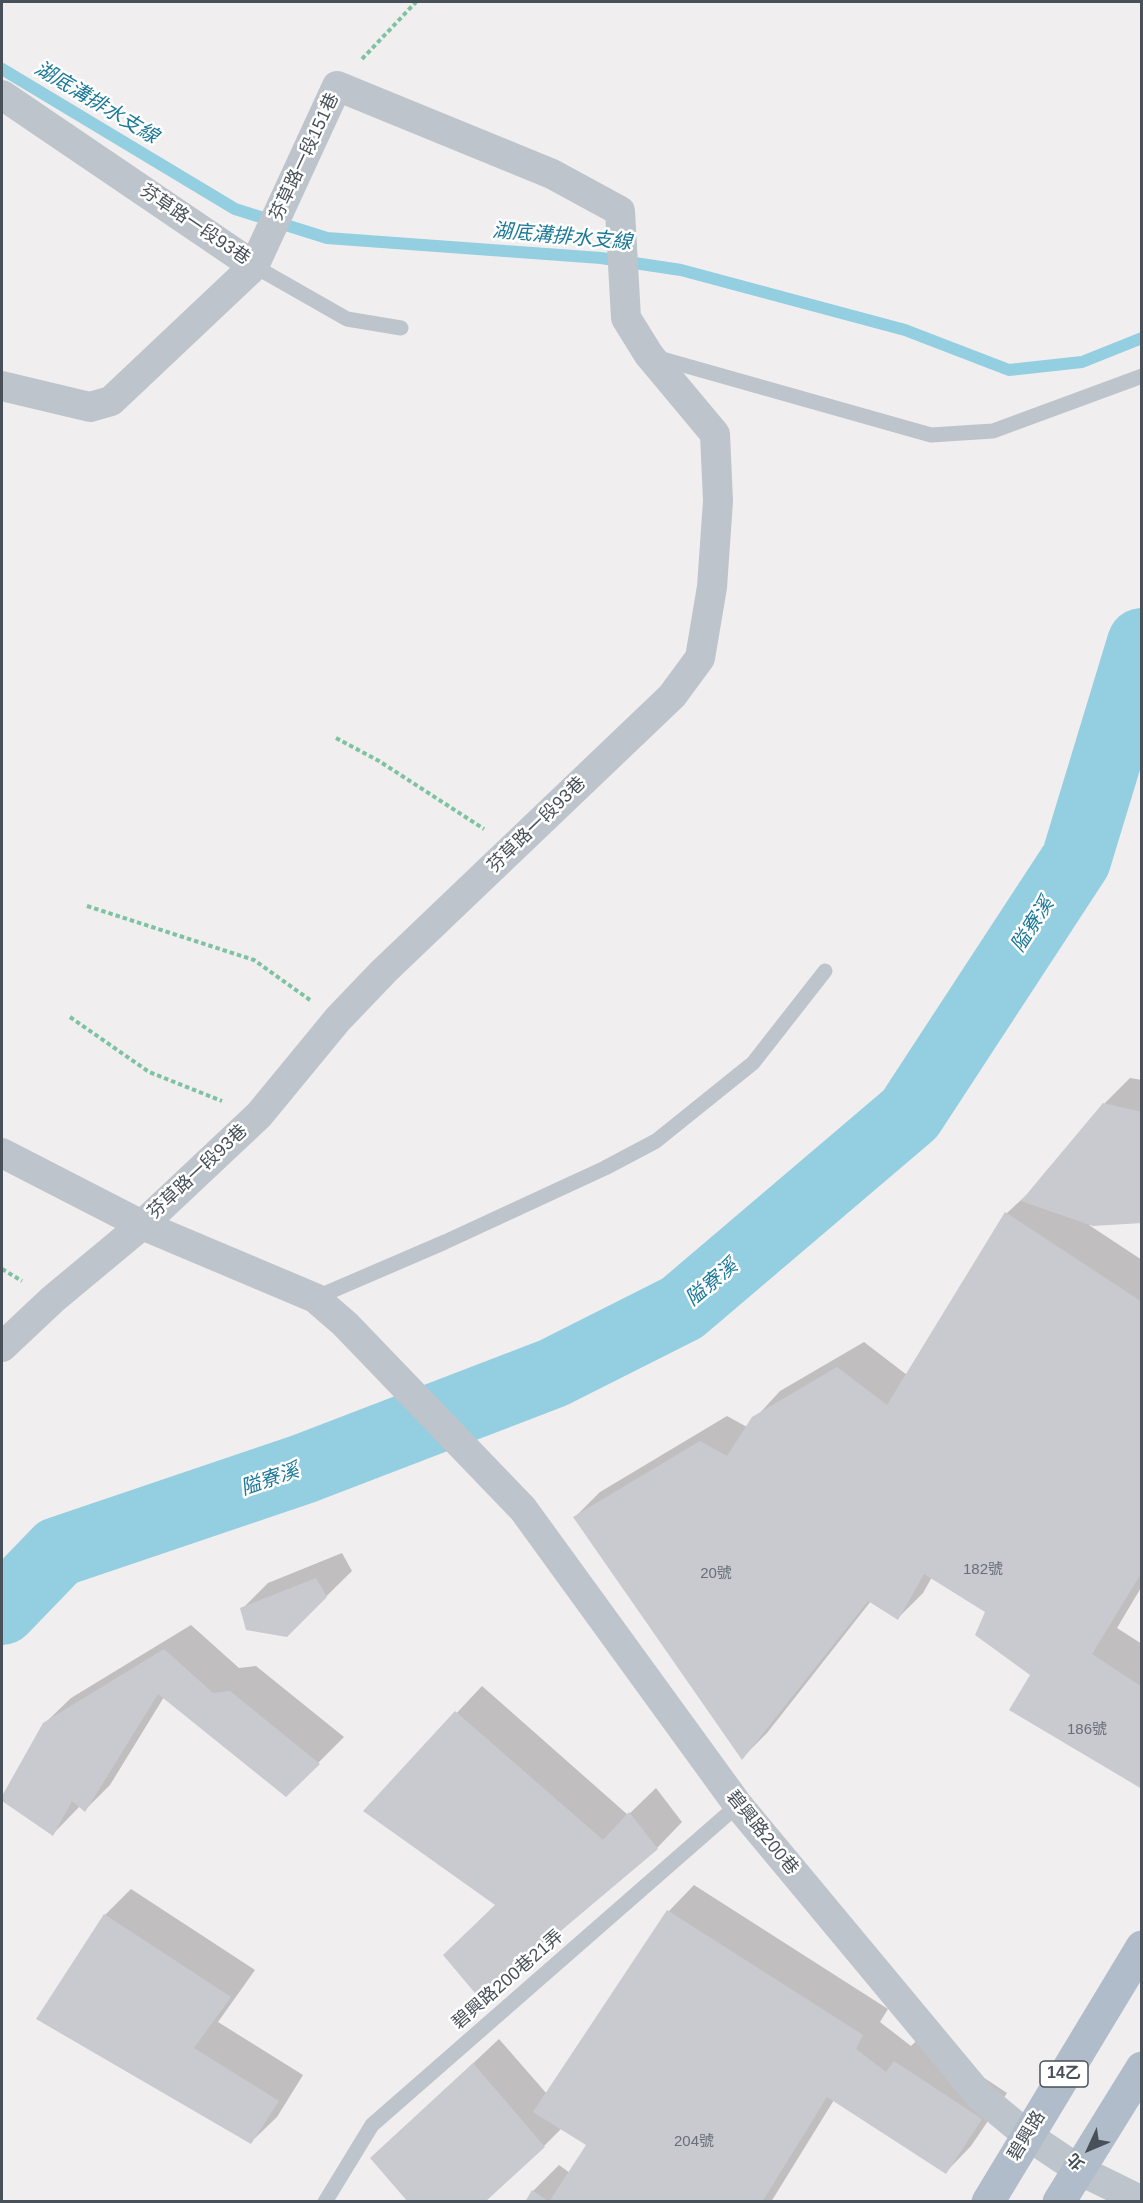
<!DOCTYPE html>
<meta charset="utf-8">
<style>
body{margin:0}
#map{position:relative;width:1143px;height:2203px;overflow:hidden;background:#f0eeee;font-family:Helvetica,"Noto Sans TC",sans-serif}
canvas{display:block}
.frame{position:absolute;inset:0;border:3px solid #485059;pointer-events:none}
.north{position:absolute;left:1059px;top:2119px;width:60px;height:60px;-webkit-text-stroke:4px #fff;paint-order:stroke;rotate:226deg;font-size:16px;font-weight:700;line-height:24px;text-align:center;color:#485059}
.north::after{content:'';display:block;margin:auto;width:21px;height:27px;background:#485059;clip-path:polygon(50% 0,100% 100%,50% 72%,0 100%)}
</style>
<div id="map">
<canvas width="1143" height="2203"></canvas>
<div class="frame"></div>
<div class="north">北</div>
</div>
<script>
const context = document.querySelector('canvas').getContext('2d');
context.lineJoin = 'round';
function paint(path, color) {
  context.fillStyle = color;
  context.fill(path, 'evenodd');
}
function toPath(rows) {
  const path = new Path2D();
  for (const r of rows) {
    path.moveTo(r[0], r[1]);
    for (let i = 2; i < r.length; i += 2) path.lineTo(r[i], r[i + 1]);
  }
  return path;
}
function stroke(path, color, width, dash) {
  context.strokeStyle = color;
  context.lineWidth = width;
  context.lineCap = dash ? 'butt' : 'round';
  context.setLineDash(dash || []);
  context.stroke(path);
}
function write(font, color, halo, rows, align = 'center') {
  context.font = font + ' Helvetica,"Noto Sans TC",sans-serif';
  context.lineWidth = 5;
  context.setLineDash([]);
  context.textBaseline = 'middle';
  context.strokeStyle = halo;
  context.fillStyle = color;
  for (const [text, x, y, turn = 0] of rows) {
    context.save();
    context.translate(x, y);
    context.rotate((+turn || 0) * Math.PI / 180);
    context.textAlign = isNaN(turn) ? turn : align;
    if (halo) context.strokeText(text, 0, 0);
    context.fillText(text, 0, 0);
    context.restore();
  }
}
const shadow = toPath([
 [1130,1078,1142,1080,1142,1221,1089,1225,1142,1260,1142,1586,1117,1628,1142,1644,1142,1787,1032,1675,987,1611,932,1577,923,1593,898,1618,871,1601,767,1733,742,1758,575,1517,600,1492,727,1416,747,1427,780,1391,864,1342,907,1375,1007,1213,1034,1188,1104,1104],
 [342,1553,352,1571,287,1635,242,1609,268,1583],
 [191,1625,239,1668,256,1666,344,1737,286,1795,164,1697,110,1785,85,1810,80,1806,53,1834,2,1800,44,1724,71,1698],
 [482,1686,628,1815,656,1788,682,1822,657,1848,497,1904,365,1811],
 [694,1885,888,2009,880,2022,911,2046,921,2036,1007,2093,971,2146,946,2172,834,2100,771,2202,526,2202,533,2191,559,2165,570,2173,588,2144,562,2128,544,2146,372,2158,499,2039,547,2094,669,1911],
 [131,1889,255,1970,218,2022,303,2075,277,2117,251,2142,105,1915]
]);
const stream = toPath([
 [2,69,235,209,327,238,601,258,681,270,905,330,1009,370,1082,362,1142,338]
]);
const river = toPath([
 [2,1610,58,1552,303,1469,553,1373,682,1308,910,1114,1076,860,1142,643]
]);
const building = toPath([
 [1103,1103,1142,1112,1142,1223,1093,1226,1021,1201],
 [1005,1212,1142,1302,1142,1572,1092,1654,1142,1687,1142,1789,1009,1710,1030,1675,975,1635,985,1612,924,1574,898,1620,868,1601,742,1760,573,1517,700,1441,727,1456,752,1417,837,1367,887,1405],
 [316,1578,327,1597,287,1637,246,1630,240,1608],
 [164,1649,213,1693,230,1691,320,1764,286,1797,158,1694,85,1812,72,1801,53,1836,2,1801,2,1796,43,1723],
 [455,1711,603,1840,629,1812,658,1849,480,1999,443,1955,495,1905,363,1811],
 [667,1910,863,2035,856,2049,886,2072,894,2061,982,2119,946,2174,827,2097,762,2202,549,2202,586,2145,533,2112],
 [104,1914,231,1997,194,2048,279,2101,251,2144,36,2019],
 [473,2063,545,2147,485,2202,408,2202,370,2158],
 [532,2190,549,2202,525,2202]
]);
const path = toPath([
 [362,59,416,2],
 [336,738,379,761,484,829],
 [87,906,254,960,310,1000],
 [70,1017,149,1072,222,1101],
 [2,1269,22,1281]
]);
const service = toPath([
 [254,266,347,319,401,328],
 [655,357,931,435,993,431,1142,376],
 [315,1298,445,1242,605,1168,656,1141,753,1063,825,971],
 [325,2202,372,2125,738,1805]
]);
const minor = toPath([
 [2,95,254,266],
 [2,386,90,407,111,401,254,266,337,86,552,174,620,211,626,318,649,355,715,434,718,501,712,587,700,658,672,696,384,971,338,1019,259,1115,142,1225,53,1299,2,1347],
 [2,1153,142,1225,315,1298,345,1324,523,1509,738,1805,980,2096,1027,2135,1079,2170,1142,2201]
]);
const primary = toPath([
 [988,2202,1142,1947],
 [1059,2202,1142,2068]
]);
const numberNames = [
 ["182號",983,1570],
 ["20號",716,1574],
 ["186號",1087,1730],
 ["204號",694,2142]
];
const shields = [
 [1064,2074,48]
];
const shieldNames = [
 ["14乙",1064,2074]
];
const streetNames = [
 ["芬草路一段151巷",305,157,-65],
 ["芬草路一段93巷",195,225,34],
 ["芬草路一段93巷",537,825,-44],
 ["芬草路一段93巷",198,1172,-43],
 ["碧興路200巷",762,1833,51],
 ["碧興路200巷21弄",508,1980,-41],
 ["碧興路",1027,2136,-59]
];
const waterNames = [
 ["湖底溝排水支線",96,103,31],
 ["湖底溝排水支線",562,237,5],
 ["隘寮溪",1033,925,-57],
 ["隘寮溪",712,1283,-40],
 ["隘寮溪",270,1480,-19]
];
paint(shadow, '#0003');
stroke(stream, '#93cee1', 12);
stroke(river, '#93cee1', 70);
paint(building, '#c9cad0');
stroke(path, '#7dc3a3', 4, [4.5, 3]);
stroke(service, '#bec4cb', 15);
stroke(minor, '#bec4cb', 30);
stroke(primary, '#b0bcca', 33);
write('15px', '#686e77', null, numberNames);
for (const [x, y, w] of shields) {
  const box = new Path2D();
  box.roundRect(x - w / 2, y - 13, w, 26, 4.5);
  context.fillStyle = '#fff';
  context.fill(box);
  stroke(box, '#485059', 1.5);
}
write('bold 16px', '#485059', null, shieldNames);
write('18px', '#485059', '#fff', streetNames);
write('italic 20px', '#1c7998', '#fff', waterNames);
</script>
